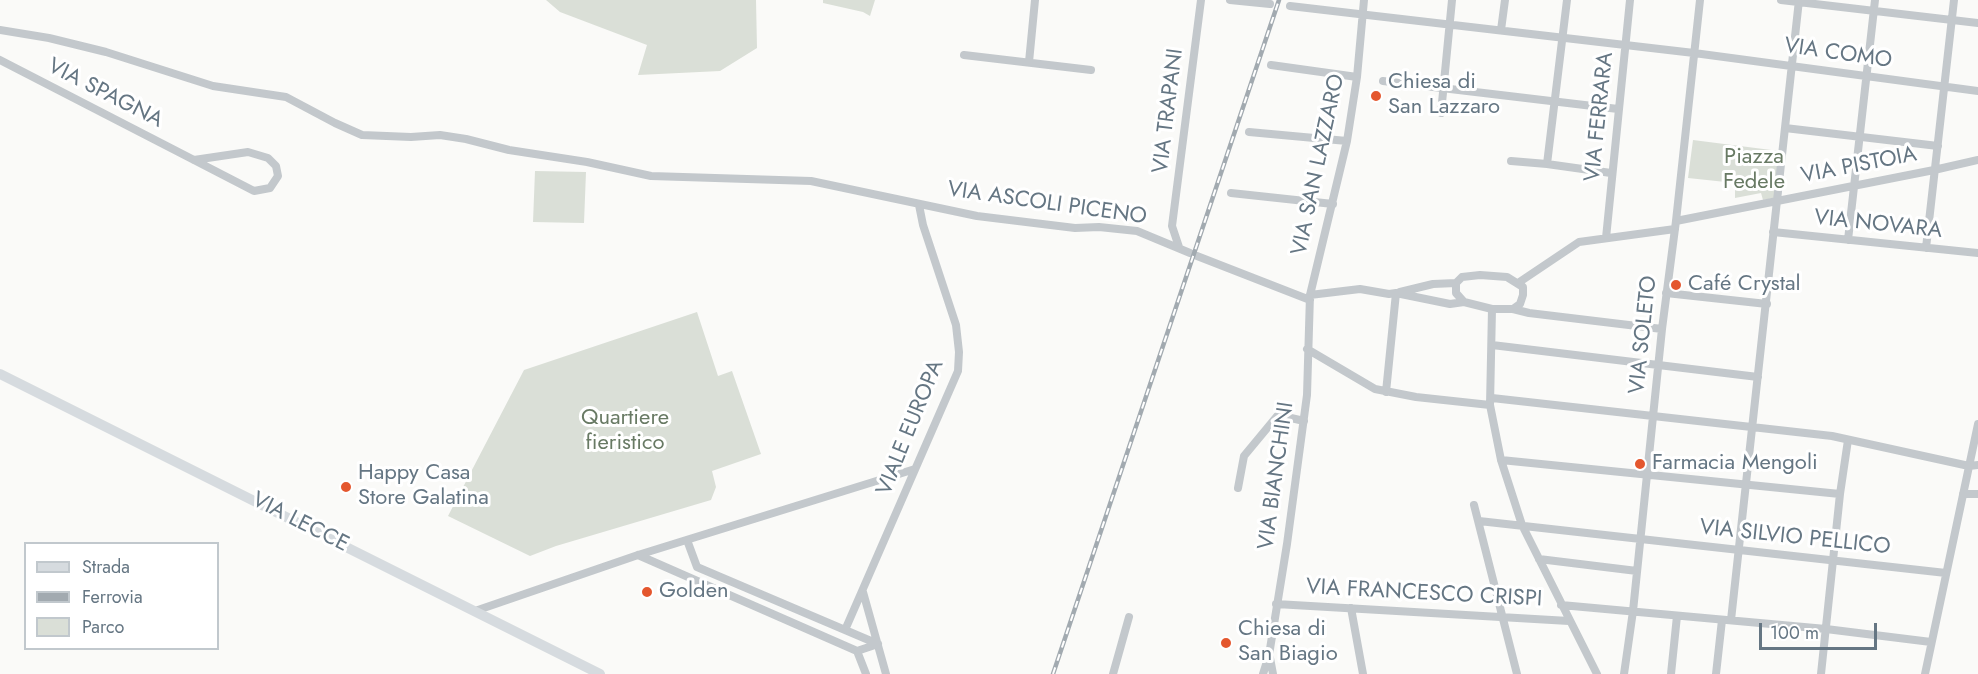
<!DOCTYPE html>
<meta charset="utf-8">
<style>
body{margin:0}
#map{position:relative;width:1978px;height:674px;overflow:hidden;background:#fafaf8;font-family:Jost,sans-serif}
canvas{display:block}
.legend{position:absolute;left:24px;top:542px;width:195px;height:108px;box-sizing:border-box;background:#fff;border:2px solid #c1c8cd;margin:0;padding:8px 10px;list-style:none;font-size:18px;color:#657683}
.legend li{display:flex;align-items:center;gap:12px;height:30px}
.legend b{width:30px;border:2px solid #c1c8cd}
.scale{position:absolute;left:1759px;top:623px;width:118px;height:27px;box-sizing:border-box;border:3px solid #657683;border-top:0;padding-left:8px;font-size:18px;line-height:21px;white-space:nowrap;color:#657683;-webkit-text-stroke:4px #fff;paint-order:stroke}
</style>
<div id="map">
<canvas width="1978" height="674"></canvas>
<ul class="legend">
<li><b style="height:8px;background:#d6dbdf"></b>Strada</li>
<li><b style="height:8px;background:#a2aab0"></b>Ferrovia</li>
<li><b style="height:16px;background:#dadfd7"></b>Parco</li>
</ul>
<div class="scale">100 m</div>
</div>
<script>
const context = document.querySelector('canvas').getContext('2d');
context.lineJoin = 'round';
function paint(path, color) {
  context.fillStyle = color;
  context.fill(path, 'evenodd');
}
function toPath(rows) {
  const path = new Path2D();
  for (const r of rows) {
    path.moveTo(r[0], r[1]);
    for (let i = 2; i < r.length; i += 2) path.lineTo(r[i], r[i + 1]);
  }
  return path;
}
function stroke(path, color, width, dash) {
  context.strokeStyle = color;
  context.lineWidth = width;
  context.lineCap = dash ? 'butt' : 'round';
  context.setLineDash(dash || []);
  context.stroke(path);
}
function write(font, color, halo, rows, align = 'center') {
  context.font = font + ' Jost,sans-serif';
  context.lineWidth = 6;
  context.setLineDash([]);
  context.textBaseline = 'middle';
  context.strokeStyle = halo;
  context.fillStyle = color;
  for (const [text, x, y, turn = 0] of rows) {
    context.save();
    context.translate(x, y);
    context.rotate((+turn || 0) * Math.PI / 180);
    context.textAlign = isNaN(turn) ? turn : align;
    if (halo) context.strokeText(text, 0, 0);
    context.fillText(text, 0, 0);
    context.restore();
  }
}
const green = toPath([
 [546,0,756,0,757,48,720,71,638,75,647,45,560,12],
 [823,0,875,0,870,16,863,12,823,3],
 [1693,140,1779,151,1774,198,1763,200,1761,193,1735,198,1735,183,1688,178],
 [535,171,586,172,584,223,533,222],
 [697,312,718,376,732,371,761,454,712,471,716,487,711,500,556,546,530,556,448,516,524,370]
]);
const minor = toPath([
 [1230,0,1270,4],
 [1781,0,1978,23],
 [1290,6,1694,53,1978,91],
 [0,30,49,38,106,52,213,86,286,97,335,123,362,135,411,137,440,135,466,139,509,150,587,162,651,176,811,181,977,216,1075,228,1099,227,1137,231,1190,253],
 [1501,30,1505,0],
 [964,55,1091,70],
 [0,60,194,160,254,191,270,188,278,176,276,166,268,158,248,152,194,160],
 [1029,62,1035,0],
 [1271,65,1357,77],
 [1383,81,1618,109],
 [1441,113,1452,0],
 [1785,128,1938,146],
 [1249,132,1347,141],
 [1511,161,1547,164,1611,173],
 [1547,164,1567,0],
 [1231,193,1333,204],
 [1676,221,1934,170,1978,160],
 [1773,232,1978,253],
 [1606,238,1630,0],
 [1848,240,1875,0],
 [1179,247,1172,226,1201,0],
 [1926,248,1954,0],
 [1197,256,1310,300],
 [1518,283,1579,242,1675,229],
 [1400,292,1433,284,1456,283],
 [1666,293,1767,304],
 [1310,295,1360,289,1389,294,1396,293,1450,304,1464,302,1492,309,1513,309,1529,313,1662,329],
 [1464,302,1456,293,1456,283,1462,277,1480,275,1507,277,1523,287,1523,295,1520,304,1513,309],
 [1492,309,1490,405,1501,460,1522,525,1597,674],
 [1492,345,1758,377],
 [1307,349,1375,389,1416,397,1490,405],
 [1386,392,1396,293],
 [1492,398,1832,436,1969,466,1978,465],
 [1501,460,1840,494],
 [1238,488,1244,456,1278,415,1304,421],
 [1963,494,1978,494],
 [1474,505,1517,674],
 [1479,521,1946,573],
 [687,540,697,567,878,644],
 [638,555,857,651],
 [1539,559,1637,571],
 [863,592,886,674],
 [1276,604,1569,621],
 [1561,605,1826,629,1931,642],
 [1351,608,1363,674],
 [475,611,638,555,915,469],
 [1731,620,1799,0],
 [845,630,958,371,959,352,956,325,923,225,919,205],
 [857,651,866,674],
 [857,651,878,644],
 [1270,658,1273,674],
 [1113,674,1129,617],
 [1263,674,1269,655,1287,544,1307,395,1310,295,1347,141,1357,77,1364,0],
 [1624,674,1633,611,1662,329,1676,221,1700,0],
 [1671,674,1677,616],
 [1716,674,1722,620],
 [1821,674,1840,494,1848,440],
 [1925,674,1978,424]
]);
const major = toPath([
 [0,374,600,674]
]);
const rail = toPath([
 [1053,674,1279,0]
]);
const markers = [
 [1376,96,6,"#e4572e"],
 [1676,285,6,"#e4572e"],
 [1640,464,6,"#e4572e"],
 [346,487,6,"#e4572e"],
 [647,592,6,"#e4572e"],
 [1226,643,6,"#e4572e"]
];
const streetNames = [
 ["VIA COMO",1838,54,8],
 ["VIA SPAGNA",105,94,27],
 ["VIA TRAPANI",1169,111,-83],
 ["VIA FERRARA",1600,117,-84],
 ["VIA SAN LAZZARO",1319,165,-78],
 ["VIA PISTOIA",1859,166,-11],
 ["VIA ASCOLI PICENO",1047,204,8],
 ["VIA NOVARA",1878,225,6],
 ["VIA SOLETO",1644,335,-84],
 ["VIALE EUROPA",911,428,-68],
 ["VIA BIANCHINI",1277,476,-82],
 ["VIA LECCE",300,523,27],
 ["VIA SILVIO PELLICO",1795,538,6],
 ["VIA FRANCESCO CRISPI",1424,594,3]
];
const poiNames = [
 ["Chiesa di",1388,83],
 ["San Lazzaro",1388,108],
 ["Café Crystal",1688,285],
 ["Farmacia Mengoli",1652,464],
 ["Happy Casa",358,474],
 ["Store Galatina",358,499],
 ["Golden",659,592],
 ["Chiesa di",1238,630],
 ["San Biagio",1238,655]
];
const parkNames = [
 ["Piazza",1754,158],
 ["Fedele",1754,183],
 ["Quartiere",625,419],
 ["fieristico",625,444]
];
paint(green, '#dadfd7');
stroke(minor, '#c3c8cc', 8);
stroke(major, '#d6dbdf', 10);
stroke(rail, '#a2aab0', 4.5);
stroke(rail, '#fff', 2, [7]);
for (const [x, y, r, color] of markers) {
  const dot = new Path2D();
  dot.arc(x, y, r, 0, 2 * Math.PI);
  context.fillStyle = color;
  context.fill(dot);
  stroke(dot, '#fff', 2);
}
write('22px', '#657683', '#fff', streetNames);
write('22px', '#657683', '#fff', poiNames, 'left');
write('22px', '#687a64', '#fff', parkNames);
</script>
